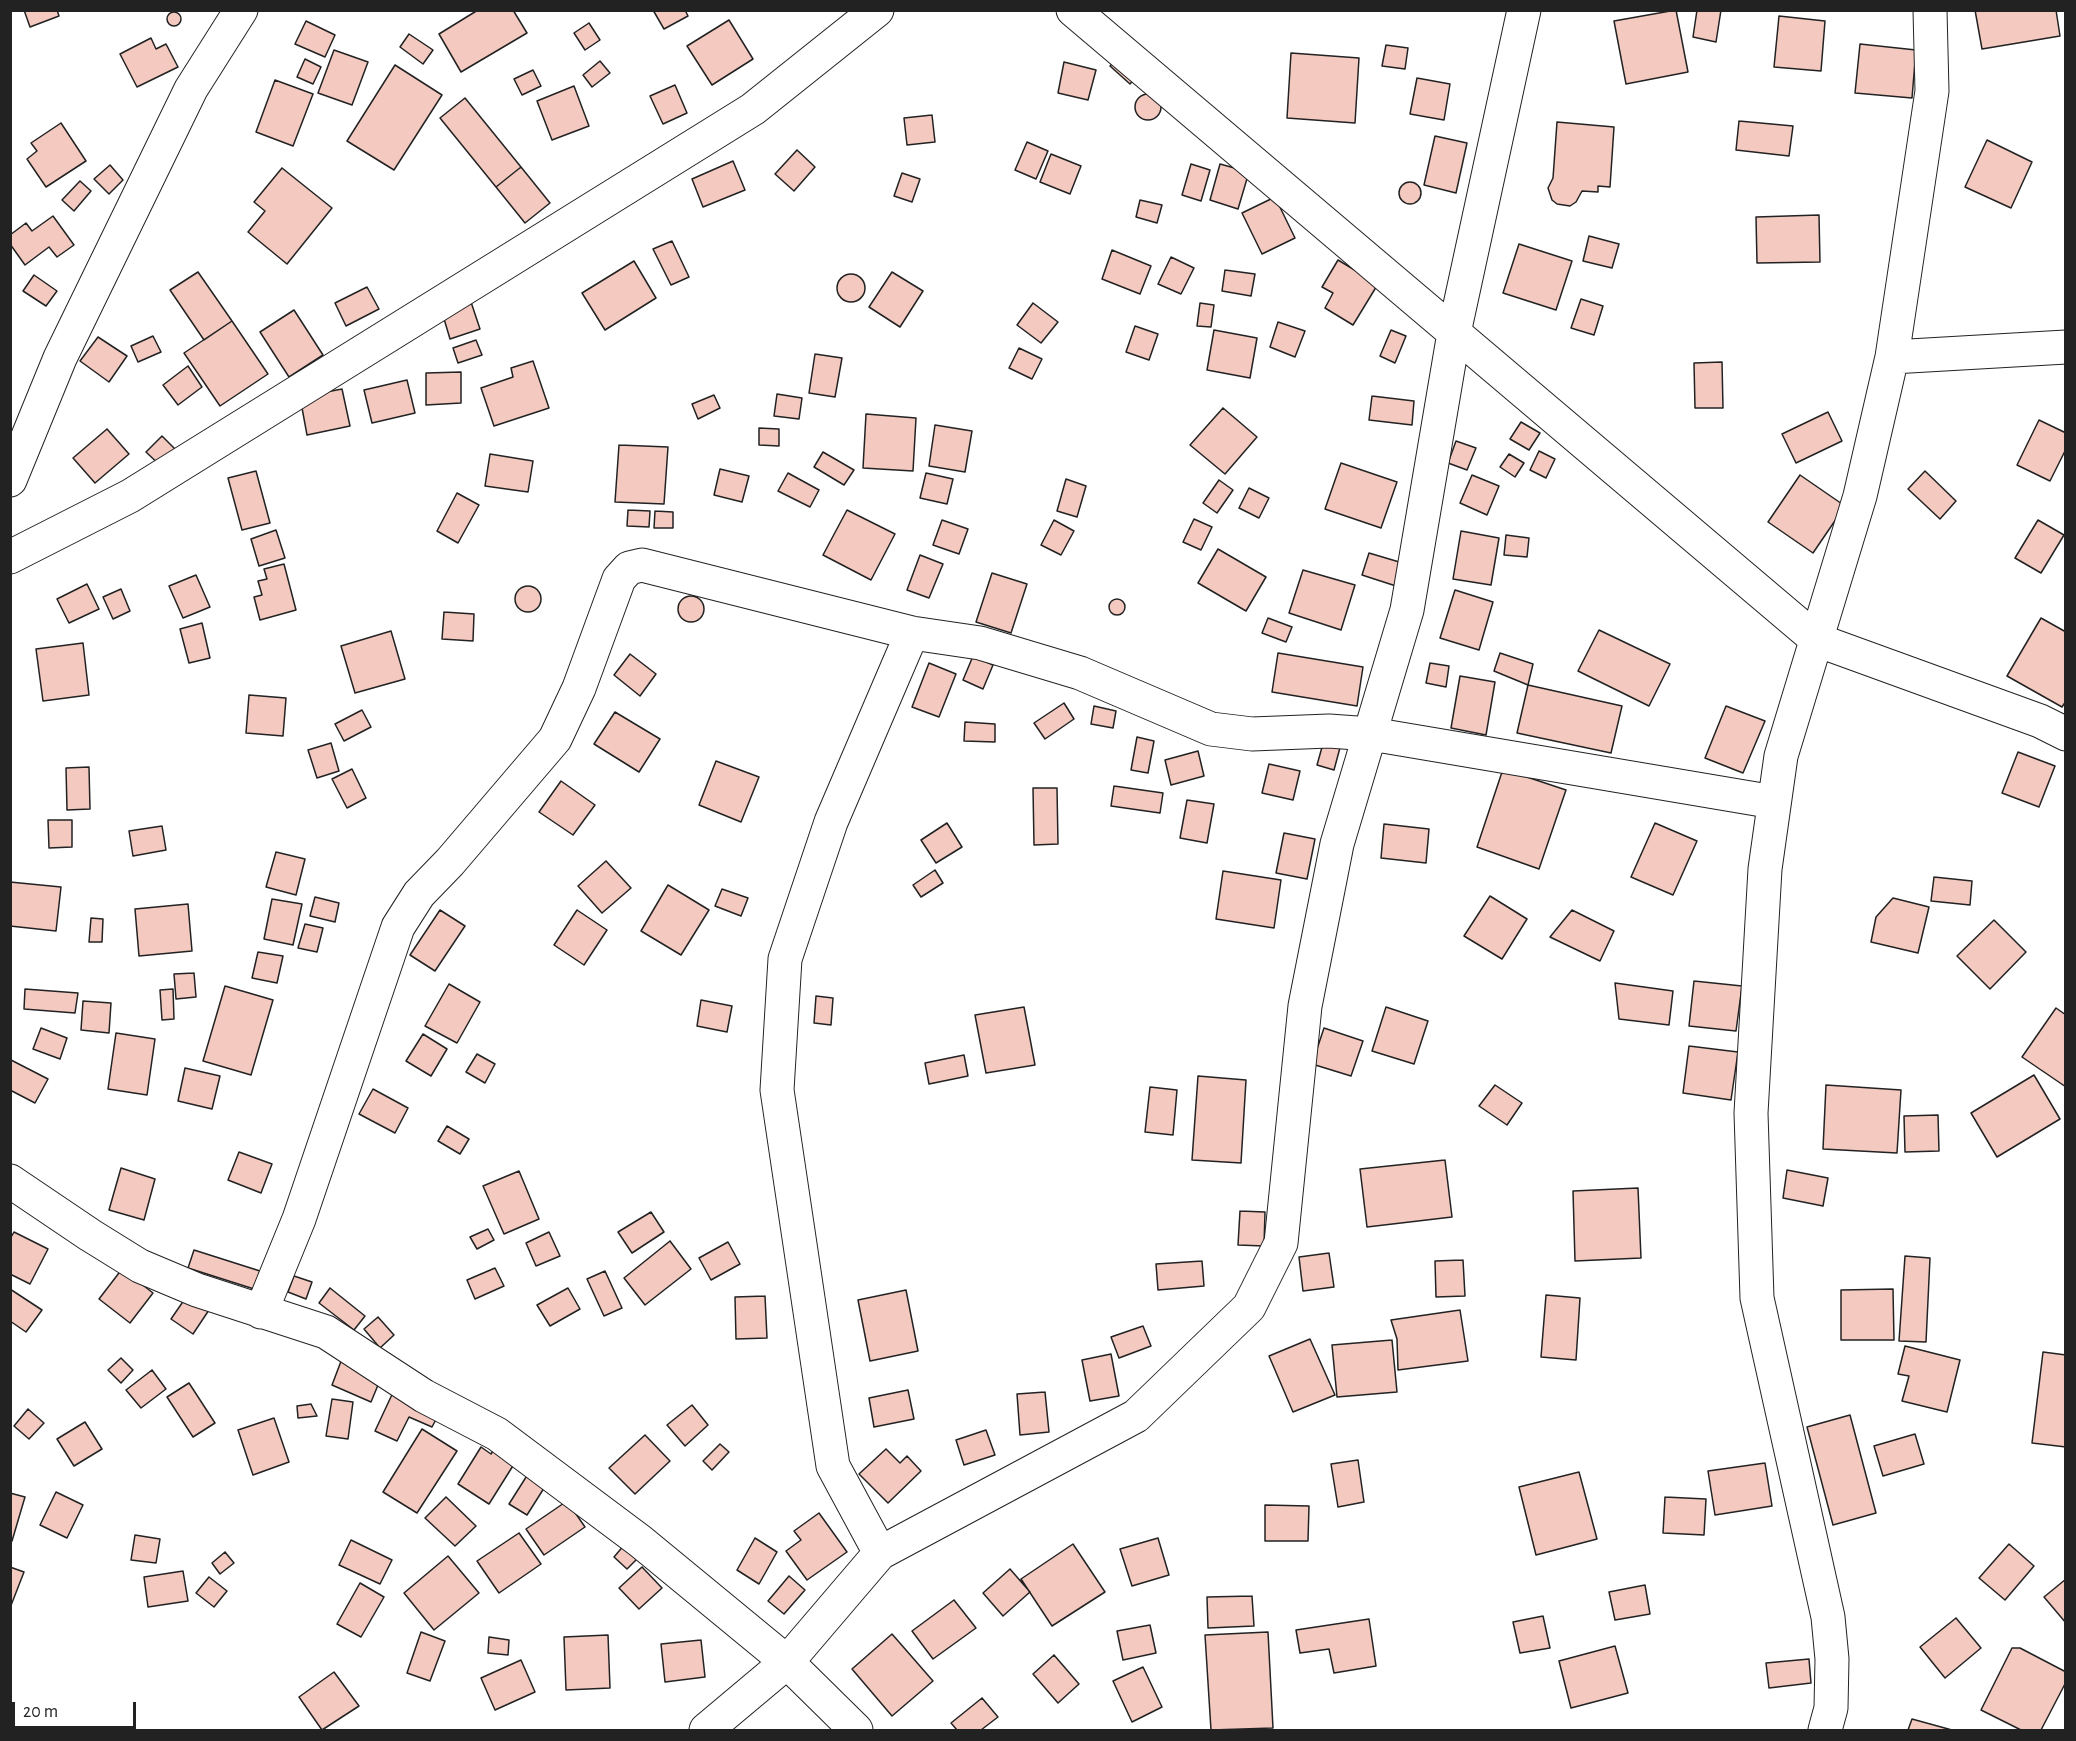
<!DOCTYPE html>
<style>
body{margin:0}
#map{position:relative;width:2076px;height:1741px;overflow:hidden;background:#fff;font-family:"Alegreya Sans",sans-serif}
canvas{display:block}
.frame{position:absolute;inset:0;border:12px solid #222;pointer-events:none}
.scale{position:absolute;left:12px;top:1702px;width:124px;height:27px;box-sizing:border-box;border:3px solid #222;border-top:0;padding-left:8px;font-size:18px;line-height:21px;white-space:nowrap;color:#222;-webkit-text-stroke:4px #fff;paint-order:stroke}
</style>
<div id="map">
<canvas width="2076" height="1741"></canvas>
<div class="frame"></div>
<div class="scale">20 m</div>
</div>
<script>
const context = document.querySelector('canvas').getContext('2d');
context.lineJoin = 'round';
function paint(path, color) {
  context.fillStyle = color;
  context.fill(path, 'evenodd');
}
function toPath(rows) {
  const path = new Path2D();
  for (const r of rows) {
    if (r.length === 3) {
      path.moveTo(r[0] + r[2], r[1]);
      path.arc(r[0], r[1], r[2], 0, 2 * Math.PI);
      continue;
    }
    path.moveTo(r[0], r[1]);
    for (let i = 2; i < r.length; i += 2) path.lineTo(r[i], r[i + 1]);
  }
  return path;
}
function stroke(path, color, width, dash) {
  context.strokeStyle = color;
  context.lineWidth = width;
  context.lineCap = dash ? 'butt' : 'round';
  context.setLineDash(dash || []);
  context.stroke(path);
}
const building = toPath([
 [24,10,57,10,59,16,30,27,24,10],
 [478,10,513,10,527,33,461,72,439,34,478,10],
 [653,10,685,10,688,16,664,29,653,10],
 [1676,10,1688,72,1626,84,1614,21,1676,10],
 [1697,10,1721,10,1716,42,1693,37,1697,10],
 [1975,10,2056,10,2060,36,1982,49,1975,10],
 [174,19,7],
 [1779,16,1825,21,1821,71,1774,67,1779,16],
 [729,20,753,59,712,85,687,46,729,20],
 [306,21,335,35,325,57,295,44,306,21],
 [589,23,600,40,585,50,574,33,589,23],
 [409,34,433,50,423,64,400,47,409,34],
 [151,38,156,49,166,44,178,67,137,87,120,54,151,38],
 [1860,44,1916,50,1912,98,1855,93,1860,44],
 [1386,45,1408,48,1405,69,1382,66,1386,45],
 [334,50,368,62,352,105,318,93,334,50],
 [1291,53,1359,58,1355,123,1287,118,1291,53],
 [1121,54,1141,71,1130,84,1110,66,1121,54],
 [305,59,321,67,313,84,297,77,305,59],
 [600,61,610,73,592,87,583,75,600,61],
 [1064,62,1096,70,1088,100,1058,93,1064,62],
 [395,65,442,95,394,170,347,141,395,65],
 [533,70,541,86,522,95,514,79,533,70],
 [1417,78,1450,84,1444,120,1410,114,1417,78],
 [275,80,313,94,293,146,256,132,275,80],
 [675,85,687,113,663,124,650,96,675,85],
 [574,86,589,126,552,140,537,101,574,86],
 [1148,107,13],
 [465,98,521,167,496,187,440,118,465,98],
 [932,115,935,142,907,145,904,118,932,115],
 [1739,121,1793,126,1789,156,1736,150,1739,121],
 [1557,122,1614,127,1610,187,1598,186,1598,192,1582,191,1576,202,1570,206,1557,204,1552,200,1548,188,1553,178,1557,122],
 [61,123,86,161,46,187,27,159,37,151,31,143,61,123],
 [1435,136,1467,143,1456,193,1424,185,1435,136],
 [1987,140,2032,162,2011,208,1965,187,1987,140],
 [1027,142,1048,151,1036,179,1015,170,1027,142],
 [797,150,815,167,794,191,775,174,797,150],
 [1051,154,1081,166,1070,194,1040,182,1051,154],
 [733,161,745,190,703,207,692,179,733,161],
 [1191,164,1210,170,1201,201,1182,195,1191,164],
 [1220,164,1249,172,1238,209,1210,200,1220,164],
 [110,165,123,180,109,194,94,179,110,165],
 [521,167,550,203,525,223,496,187,521,167],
 [282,168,332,208,287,264,248,232,265,211,254,202,282,168],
 [902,173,920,179,912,202,894,196,902,173],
 [80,181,91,191,74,211,62,200,80,181],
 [1410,193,11],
 [1275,197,1295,238,1262,254,1242,213,1275,197],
 [1140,200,1162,205,1157,223,1136,217,1140,200],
 [1819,215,1820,262,1757,263,1756,217,1819,215],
 [53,216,74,245,57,257,49,247,25,265,10,244,10,235,26,223,32,231,53,216],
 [1589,236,1619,244,1612,268,1583,261,1589,236],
 [672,241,689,277,671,285,653,249,672,241],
 [1519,244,1572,261,1556,310,1503,293,1519,244],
 [1112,250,1151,266,1140,294,1102,279,1112,250],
 [1171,257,1194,268,1181,294,1158,284,1171,257],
 [1338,260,1378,284,1353,325,1325,308,1333,293,1322,287,1338,260],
 [634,261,656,298,605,330,582,293,634,261],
 [1225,270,1255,274,1251,296,1222,291,1225,270],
 [198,272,232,321,204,340,170,290,198,272],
 [892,272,923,291,900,327,869,307,892,272],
 [851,288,14],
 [34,275,57,291,46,306,23,291,34,275],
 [367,287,379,309,346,326,335,303,367,287],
 [1581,299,1603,306,1594,335,1571,328,1581,299],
 [471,302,480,329,450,339,442,312,471,302],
 [1033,303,1058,322,1041,343,1017,325,1033,303],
 [1200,303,1214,305,1211,327,1197,326,1200,303],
 [294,310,323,355,289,377,260,332,294,310],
 [232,321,268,374,220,406,184,353,232,321],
 [1278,322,1305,331,1295,357,1270,347,1278,322],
 [1135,326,1158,334,1149,360,1126,352,1135,326],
 [1214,330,1257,338,1250,378,1207,370,1214,330],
 [1391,330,1406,336,1395,363,1380,356,1391,330],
 [153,336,161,352,138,362,131,346,153,336],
 [98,337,127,356,109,382,80,361,98,337],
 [476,340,482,355,458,363,453,348,476,340],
 [1019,348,1042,359,1032,379,1009,368,1019,348],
 [815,354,842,358,835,397,809,393,815,354],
 [533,361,549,408,494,426,481,388,513,377,511,368,533,361],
 [1722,362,1723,408,1695,408,1694,363,1722,362],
 [188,366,202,387,178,405,163,385,188,366],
 [461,372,461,403,426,405,426,373,461,372],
 [407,380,415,413,372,423,364,390,407,380],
 [342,389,350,426,307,435,300,397,342,389],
 [777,394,802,398,799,419,774,416,777,394],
 [714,395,720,408,698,419,692,404,714,395],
 [1372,396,1414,401,1412,425,1369,420,1372,396],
 [1223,408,1257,437,1225,474,1190,445,1223,408],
 [1828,412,1842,441,1796,463,1782,434,1828,412],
 [866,414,916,418,913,471,863,468,866,414],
 [2039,420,2066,433,2066,449,2050,481,2017,465,2039,420],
 [1521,422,1540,433,1529,450,1510,439,1521,422],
 [935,425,972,431,965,472,929,466,935,425],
 [759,428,779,429,779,446,759,445,759,428],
 [107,429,129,454,95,483,73,458,107,429],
 [162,436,180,454,165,470,146,452,162,436],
 [1456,441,1476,448,1467,470,1448,463,1456,441],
 [619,445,668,447,664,504,615,502,619,445],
 [1539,451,1555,459,1546,478,1530,470,1539,451],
 [823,452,854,470,844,485,814,467,823,452],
 [490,454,533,461,528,492,485,486,490,454],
 [1509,454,1524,463,1515,477,1500,467,1509,454],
 [1341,463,1397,482,1381,528,1325,509,1341,463],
 [720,469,749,476,742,502,714,495,720,469],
 [256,471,270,523,242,530,228,478,256,471],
 [1925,471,1956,501,1940,519,1908,489,1925,471],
 [788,473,819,490,810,507,778,491,788,473],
 [926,473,953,479,947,504,920,498,926,473],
 [1472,475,1499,486,1487,515,1460,503,1472,475],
 [1800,475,1845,506,1813,553,1768,522,1800,475],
 [1066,479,1086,486,1077,517,1057,511,1066,479],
 [1219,480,1233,490,1217,513,1203,503,1219,480],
 [1249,488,1269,498,1259,518,1239,508,1249,488],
 [457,493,479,505,458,543,437,531,457,493],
 [628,510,650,511,649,527,627,526,628,510],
 [847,510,895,534,871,580,823,555,847,510],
 [655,511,673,512,673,528,654,528,655,511],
 [1194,519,1212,527,1201,550,1183,542,1194,519],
 [942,520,968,529,959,554,933,545,942,520],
 [1054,520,1074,531,1061,555,1041,545,1054,520],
 [2038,520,2064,535,2041,573,2015,558,2038,520],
 [276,530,285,558,259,566,251,539,276,530],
 [1461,531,1499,538,1491,585,1453,579,1461,531],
 [1506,535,1529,538,1527,557,1504,555,1506,535],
 [1218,549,1266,577,1246,611,1198,583,1218,549],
 [1369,553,1406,564,1399,587,1362,575,1369,553],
 [920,555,943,564,929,598,907,590,920,555],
 [284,564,296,610,260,620,254,597,262,595,258,581,267,579,264,569,284,564],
 [1303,570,1355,585,1341,630,1289,613,1303,570],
 [992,573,1027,584,1011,633,976,622,992,573],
 [196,575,210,607,183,618,169,586,196,575],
 [87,584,99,609,69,623,57,599,87,584],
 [528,599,13],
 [121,589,130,611,113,619,103,597,121,589],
 [1455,590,1493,602,1479,650,1440,638,1455,590],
 [691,609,13],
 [1117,607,8],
 [444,612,474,614,473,641,442,639,444,612],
 [1268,618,1292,627,1286,642,1262,633,1268,618],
 [2041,618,2066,632,2066,701,2062,707,2007,676,2041,618],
 [202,623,210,658,189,663,180,629,202,623],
 [1599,630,1670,664,1649,706,1578,671,1599,630],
 [391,631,405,679,355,693,341,646,391,631],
 [83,643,89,695,43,701,36,649,83,643],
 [1278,653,1363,667,1357,706,1272,692,1278,653],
 [1500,653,1533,664,1528,685,1494,671,1500,653],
 [630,654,656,674,640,696,614,675,630,654],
 [973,656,993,665,983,689,963,680,973,656],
 [929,663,956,674,939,717,912,707,929,663],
 [1430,663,1449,666,1446,687,1426,683,1430,663],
 [1460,676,1495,682,1486,735,1451,728,1460,676],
 [1528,685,1622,706,1611,753,1517,733,1528,685],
 [249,695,286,698,283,736,246,733,249,695],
 [1064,703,1074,719,1045,739,1034,723,1064,703],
 [1094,706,1116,711,1113,728,1091,724,1094,706],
 [1726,706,1765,721,1743,773,1705,758,1726,706],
 [362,710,371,727,344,741,335,724,362,710],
 [615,712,660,739,639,772,594,744,615,712],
 [965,722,995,724,995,742,964,741,965,722],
 [1137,737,1154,741,1148,773,1131,770,1137,737],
 [1324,740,1341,744,1334,770,1317,765,1324,740],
 [331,743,339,771,317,778,308,750,331,743],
 [1198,751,1204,776,1171,785,1165,760,1198,751],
 [2018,752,2055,766,2039,807,2002,793,2018,752],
 [716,761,759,777,741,822,699,805,716,761],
 [1269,764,1300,771,1293,800,1262,793,1269,764],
 [89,767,90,809,67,810,66,768,89,767],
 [352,769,366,798,347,808,332,779,352,769],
 [1503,769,1566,790,1539,869,1477,847,1503,769],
 [561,781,595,805,573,835,539,812,561,781],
 [1114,786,1163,793,1160,813,1111,806,1114,786],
 [1033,788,1057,788,1058,844,1034,845,1033,788],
 [1187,800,1214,804,1207,843,1180,838,1187,800],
 [48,820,72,820,72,847,49,848,48,820],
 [947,823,962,847,936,863,921,840,947,823],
 [1655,823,1697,841,1673,895,1631,877,1655,823],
 [1384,824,1429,829,1426,863,1381,858,1384,824],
 [162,826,166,850,133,856,129,831,162,826],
 [1284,833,1315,839,1307,879,1276,873,1284,833],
 [276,852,305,859,296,895,266,887,276,852],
 [606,861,631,888,602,913,578,886,606,861],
 [935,870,943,883,921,897,913,885,935,870],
 [1223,871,1281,880,1274,928,1216,919,1223,871],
 [1934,877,1972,881,1970,905,1931,901,1934,877],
 [10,882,61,887,56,931,10,926,10,882],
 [668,885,709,910,681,955,641,931,668,885],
 [722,889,748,898,741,916,715,906,722,889],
 [1490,896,1527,919,1502,959,1464,936,1490,896],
 [315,897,339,903,335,922,310,916,315,897],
 [1893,898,1929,907,1918,953,1871,942,1876,917,1893,898],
 [272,899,302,904,293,945,264,939,272,899],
 [188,904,192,951,139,956,135,909,188,904],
 [440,910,465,926,435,971,410,955,440,910],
 [577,910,607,930,584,965,554,945,577,910],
 [1572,910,1614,931,1600,961,1550,937,1572,910],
 [91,918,103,919,102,942,89,942,91,918],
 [1994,920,2026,952,1990,989,1957,956,1994,920],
 [305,924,323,928,317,952,298,948,305,924],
 [258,952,283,956,277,983,252,978,258,952],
 [194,973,196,997,176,999,174,974,194,973],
 [1694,981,1742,986,1736,1031,1689,1026,1694,981],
 [1615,983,1673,991,1669,1025,1619,1019,1615,983],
 [449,984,480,1002,457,1043,425,1026,449,984],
 [225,986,273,1000,251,1075,203,1061,225,986],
 [25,989,78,993,75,1013,24,1009,25,989],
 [173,989,174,1019,162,1020,160,990,173,989],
 [816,996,833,998,831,1025,814,1023,816,996],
 [701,1000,732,1006,727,1032,697,1026,701,1000],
 [83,1001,111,1003,109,1033,81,1030,83,1001],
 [1024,1007,1035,1065,986,1073,975,1015,1024,1007],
 [1386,1007,1428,1021,1414,1064,1372,1051,1386,1007],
 [2056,1008,2066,1015,2066,1087,2022,1057,2056,1008],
 [41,1028,67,1038,60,1059,33,1049,41,1028],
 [1324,1028,1363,1041,1351,1076,1312,1064,1324,1028],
 [116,1033,155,1039,147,1095,108,1089,116,1033],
 [423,1034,447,1049,431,1076,406,1061,423,1034],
 [1689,1046,1738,1052,1731,1100,1683,1093,1689,1046],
 [477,1054,495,1064,485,1083,466,1072,477,1054],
 [964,1055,968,1076,929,1084,925,1063,964,1055],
 [11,1060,48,1079,35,1103,10,1090,11,1060],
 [185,1068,220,1076,212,1109,178,1101,185,1068],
 [2034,1075,2060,1119,1997,1157,1971,1113,2034,1075],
 [1198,1076,1246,1080,1241,1163,1192,1160,1198,1076],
 [1495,1085,1522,1103,1507,1125,1479,1106,1495,1085],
 [1826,1085,1901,1090,1897,1153,1823,1149,1826,1085],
 [1150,1087,1177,1090,1173,1135,1145,1132,1150,1087],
 [373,1089,408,1108,395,1133,359,1114,373,1089],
 [1938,1115,1939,1151,1905,1152,1904,1116,1938,1115],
 [447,1126,469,1139,460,1154,438,1141,447,1126],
 [239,1152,272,1164,261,1193,228,1180,239,1152],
 [1445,1160,1452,1217,1367,1227,1360,1169,1445,1160],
 [121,1168,155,1179,144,1220,109,1210,121,1168],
 [1787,1170,1828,1178,1823,1206,1783,1198,1787,1170],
 [519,1171,539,1219,504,1234,483,1186,519,1171],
 [1638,1188,1641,1258,1575,1261,1573,1191,1638,1188],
 [1240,1211,1265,1212,1264,1246,1238,1245,1240,1211],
 [651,1212,664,1232,632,1253,618,1232,651,1212],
 [488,1229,494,1240,477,1249,470,1237,488,1229],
 [14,1232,48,1249,30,1284,10,1274,10,1239,14,1232],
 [549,1232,560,1256,536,1266,526,1243,549,1232],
 [670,1241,691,1269,645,1305,624,1278,670,1241],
 [728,1242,740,1264,711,1280,699,1258,728,1242],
 [194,1250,260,1271,254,1289,188,1268,194,1250],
 [1329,1253,1334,1287,1303,1291,1299,1257,1329,1253],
 [1905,1256,1930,1258,1926,1342,1899,1341,1905,1256],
 [1463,1260,1465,1296,1436,1297,1435,1261,1463,1260],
 [1202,1261,1204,1286,1158,1290,1156,1264,1202,1261],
 [495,1268,504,1286,475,1299,467,1280,495,1268],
 [122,1269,153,1293,130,1323,99,1299,122,1269],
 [605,1271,622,1308,604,1316,587,1279,605,1271],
 [294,1276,312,1282,306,1299,288,1292,294,1276],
 [330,1288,365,1316,354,1330,319,1303,330,1288],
 [568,1288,580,1309,550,1326,537,1305,568,1288],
 [10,1289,42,1310,26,1332,10,1321,10,1289],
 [1893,1289,1894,1340,1841,1340,1841,1290,1893,1289],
 [191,1290,213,1304,193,1334,171,1319,191,1290],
 [906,1290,918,1351,870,1361,858,1300,906,1290],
 [1546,1295,1580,1298,1576,1360,1541,1357,1546,1295],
 [765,1296,767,1338,736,1339,735,1297,765,1296],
 [1460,1310,1468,1361,1398,1370,1397,1339,1391,1320,1460,1310],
 [378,1317,394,1335,380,1348,364,1329,378,1317],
 [1143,1326,1151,1346,1119,1358,1111,1337,1143,1326],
 [1310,1339,1335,1395,1293,1412,1269,1356,1310,1339],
 [1392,1340,1397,1392,1337,1397,1332,1345,1392,1340],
 [1905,1346,1960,1360,1947,1412,1902,1401,1909,1376,1898,1374,1905,1346],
 [2043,1352,2066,1355,2066,1447,2032,1443,2043,1352],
 [1111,1354,1119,1396,1090,1401,1082,1360,1111,1354],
 [343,1356,383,1373,371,1402,332,1385,343,1356],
 [121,1358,133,1370,121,1383,108,1370,121,1358],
 [152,1370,166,1389,141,1408,126,1390,152,1370],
 [189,1383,215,1423,193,1437,167,1397,189,1383],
 [396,1386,442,1408,432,1427,409,1417,397,1441,375,1431,396,1386],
 [908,1390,914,1419,874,1427,869,1398,908,1390],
 [1045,1392,1049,1432,1020,1435,1017,1394,1045,1392],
 [332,1399,353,1402,348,1439,326,1436,332,1399],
 [311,1404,317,1416,298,1418,297,1406,311,1404],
 [692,1405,708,1425,685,1446,667,1425,692,1405],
 [28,1409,44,1423,29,1439,14,1426,28,1409],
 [1850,1415,1876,1513,1833,1525,1807,1427,1850,1415],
 [274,1418,289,1462,253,1475,238,1430,274,1418],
 [85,1422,102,1449,74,1466,57,1439,85,1422],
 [422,1429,457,1451,417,1513,383,1492,422,1429],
 [986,1430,995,1455,964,1465,956,1440,986,1430],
 [1915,1434,1924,1464,1883,1476,1874,1446,1915,1434],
 [645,1435,670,1461,635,1494,609,1468,645,1435],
 [499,1441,521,1453,489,1504,458,1484,481,1447,491,1454,499,1441],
 [720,1444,729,1452,712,1470,703,1461,720,1444],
 [886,1449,900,1463,907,1456,921,1471,888,1503,859,1474,886,1449],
 [1358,1460,1364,1502,1338,1507,1331,1464,1358,1460],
 [1765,1463,1772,1506,1715,1515,1708,1471,1765,1463],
 [1579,1472,1597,1539,1536,1555,1519,1487,1579,1472],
 [528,1474,546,1485,527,1515,509,1504,528,1474],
 [56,1492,83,1505,67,1538,40,1525,56,1492],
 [10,1493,25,1497,12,1541,10,1540,10,1493],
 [446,1497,476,1526,455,1546,425,1518,446,1497],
 [1665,1497,1706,1499,1704,1535,1663,1533,1665,1497],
 [567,1501,585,1527,544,1555,526,1529,567,1501],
 [1265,1505,1309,1506,1308,1541,1265,1541,1265,1505],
 [819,1513,847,1552,807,1580,786,1551,801,1540,794,1531,819,1513],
 [519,1533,541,1564,499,1593,477,1561,519,1533],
 [135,1535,160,1539,156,1563,131,1560,135,1535],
 [755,1538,777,1552,759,1584,737,1570,755,1538],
 [1158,1538,1169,1575,1132,1586,1120,1549,1158,1538],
 [351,1540,392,1560,380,1584,339,1565,351,1540],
 [625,1544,639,1557,627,1569,614,1557,625,1544],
 [1073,1544,1105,1592,1052,1626,1021,1579,1073,1544],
 [2009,1544,2034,1566,2005,1600,1979,1578,2009,1544],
 [225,1552,234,1563,220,1574,212,1563,225,1552],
 [448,1556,479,1593,434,1630,404,1593,448,1556],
 [10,1567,24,1572,10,1608,10,1567],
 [642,1567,662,1588,639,1609,619,1588,642,1567],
 [1010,1569,1030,1592,1003,1616,983,1593,1010,1569],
 [183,1571,188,1601,148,1607,144,1577,183,1571],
 [789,1576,805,1590,784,1614,768,1601,789,1576],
 [209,1577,227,1591,214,1607,196,1593,209,1577],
 [2066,1579,2066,1623,2044,1597,2066,1579],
 [360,1583,384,1597,361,1637,337,1624,360,1583],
 [1645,1585,1650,1614,1615,1620,1609,1592,1645,1585],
 [1252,1596,1254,1626,1208,1628,1207,1597,1252,1596],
 [954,1600,976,1628,933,1659,912,1631,954,1600],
 [1543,1616,1550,1648,1520,1653,1513,1622,1543,1616],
 [1956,1618,1981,1648,1945,1678,1920,1647,1956,1618],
 [1369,1619,1376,1666,1334,1673,1329,1649,1300,1653,1296,1630,1369,1619],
 [1150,1625,1156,1653,1123,1660,1117,1631,1150,1625],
 [421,1632,445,1641,430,1681,407,1673,421,1632],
 [1268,1632,1273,1728,1211,1730,1205,1635,1268,1632],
 [892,1634,933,1681,892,1716,852,1669,892,1634],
 [608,1635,610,1688,566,1690,564,1637,608,1635],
 [489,1637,509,1640,508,1655,488,1653,489,1637],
 [701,1640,705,1677,665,1682,661,1644,701,1640],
 [1615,1646,1628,1693,1571,1708,1559,1661,1615,1646],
 [2012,1648,2020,1648,2066,1672,2066,1682,2041,1730,2021,1730,1981,1710,2012,1648],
 [1054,1655,1079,1684,1058,1703,1033,1674,1054,1655],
 [1809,1659,1811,1683,1769,1688,1766,1663,1809,1659],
 [521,1660,535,1692,495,1710,481,1678,521,1660],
 [1143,1667,1162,1707,1132,1722,1113,1681,1143,1667],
 [334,1672,359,1706,322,1730,299,1697,334,1672],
 [982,1698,998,1717,981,1730,957,1730,951,1723,982,1698],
 [1912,1719,1952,1730,1908,1730,1912,1719]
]);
const minor = toPath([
 [1073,10,1817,640,2040,721,2066,734],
 [1892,357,2066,347],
 [10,480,60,358,191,89,241,10],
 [10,557,130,496,753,109,877,10],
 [10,1181,90,1235,140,1266,197,1290,326,1332,424,1396,497,1434,640,1541,787,1662,856,1730],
 [261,1312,299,1219,398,927,419,894,450,862,555,739,579,688,619,579,629,568,642,565,912,633,980,643,1080,673,1211,729,1252,734,1329,731,1371,734,1774,802],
 [880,1553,833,1466,777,1090,785,959,831,822,912,633],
 [706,1730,787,1662,880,1553,1136,1416,1249,1307,1281,1243,1305,1006,1337,844,1407,610,1454,333,1524,10],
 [1825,1730,1831,1708,1832,1659,1828,1617,1757,1298,1751,1113,1765,869,1781,756,1860,496,1892,357,1932,91,1930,10]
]);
paint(building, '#f3c9c0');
stroke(building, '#222', 1.5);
stroke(minor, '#222', 35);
stroke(minor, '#fff', 33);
</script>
